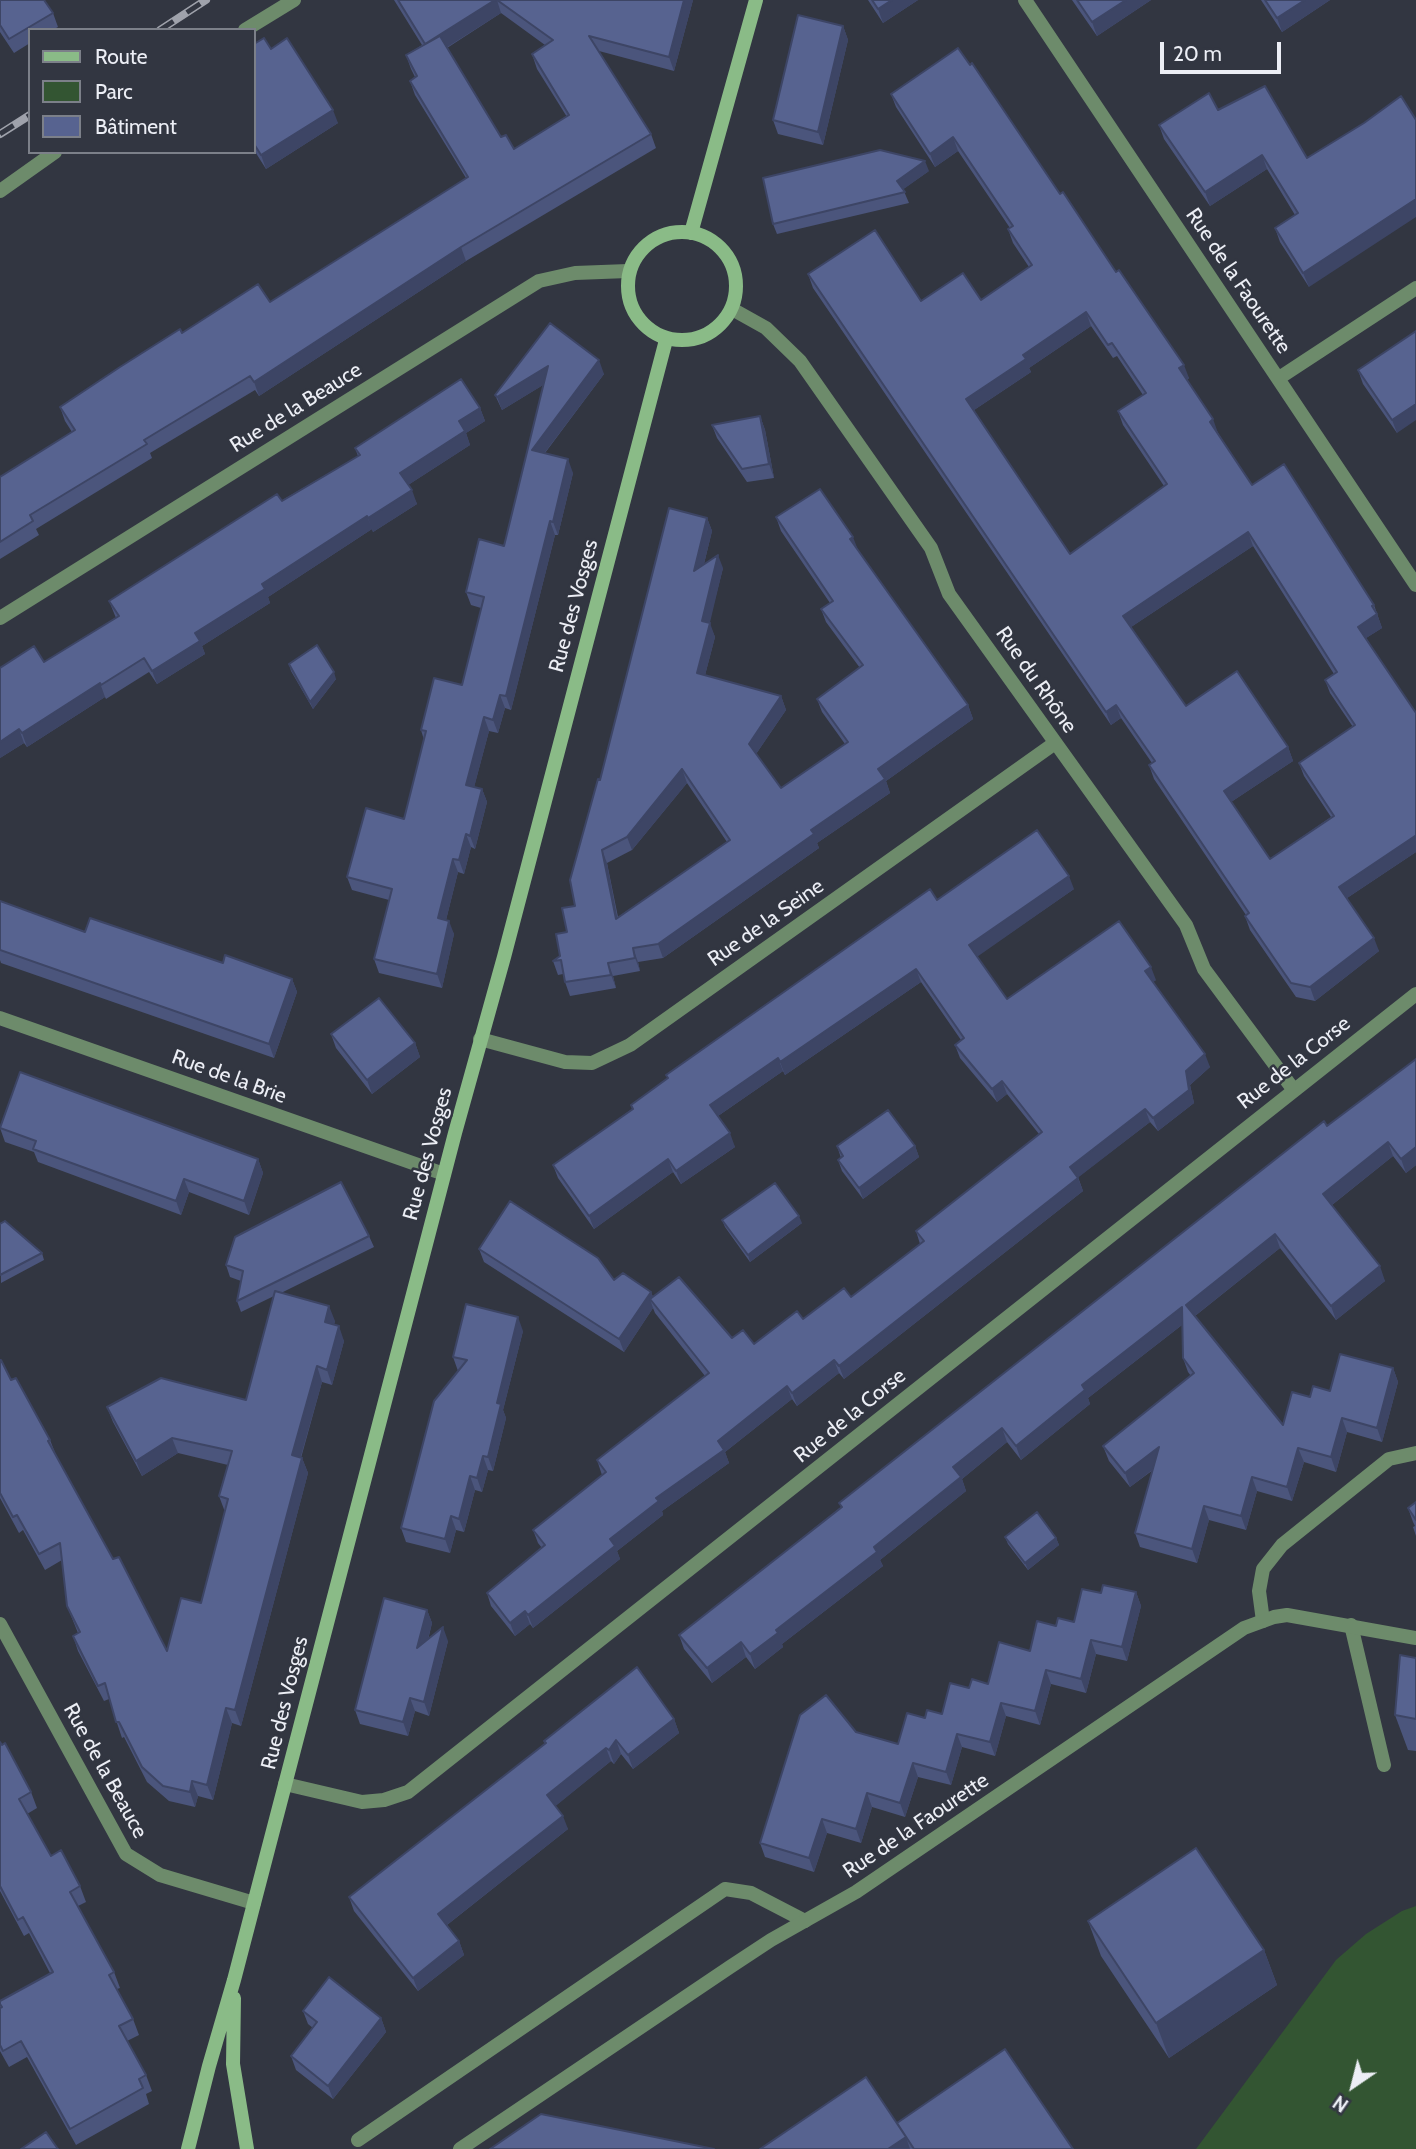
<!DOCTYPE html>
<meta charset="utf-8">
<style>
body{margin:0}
#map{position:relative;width:1416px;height:2149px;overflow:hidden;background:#323641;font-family:Cabin,sans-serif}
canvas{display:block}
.legend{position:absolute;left:28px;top:28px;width:228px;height:126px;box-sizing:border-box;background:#323641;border:2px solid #7c8089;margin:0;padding:9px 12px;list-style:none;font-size:21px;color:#eceef5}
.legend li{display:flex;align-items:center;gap:14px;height:35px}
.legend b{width:35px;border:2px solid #7c8089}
.north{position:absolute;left:1318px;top:2051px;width:70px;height:70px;-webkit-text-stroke:5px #323641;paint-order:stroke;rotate:215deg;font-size:19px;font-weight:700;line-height:28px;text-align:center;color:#eceef5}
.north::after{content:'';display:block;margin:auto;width:24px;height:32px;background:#eceef5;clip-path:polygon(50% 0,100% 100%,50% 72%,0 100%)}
.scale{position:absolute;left:1160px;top:42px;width:121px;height:32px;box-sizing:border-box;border:4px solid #eceef5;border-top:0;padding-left:9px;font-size:21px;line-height:24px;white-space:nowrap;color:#eceef5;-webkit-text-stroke:5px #323641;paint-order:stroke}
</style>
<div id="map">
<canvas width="1416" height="2149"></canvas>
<ul class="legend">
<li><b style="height:9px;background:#8abb87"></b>Route</li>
<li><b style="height:19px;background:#335532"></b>Parc</li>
<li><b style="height:19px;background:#576390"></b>Bâtiment</li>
</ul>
<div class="north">N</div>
<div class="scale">20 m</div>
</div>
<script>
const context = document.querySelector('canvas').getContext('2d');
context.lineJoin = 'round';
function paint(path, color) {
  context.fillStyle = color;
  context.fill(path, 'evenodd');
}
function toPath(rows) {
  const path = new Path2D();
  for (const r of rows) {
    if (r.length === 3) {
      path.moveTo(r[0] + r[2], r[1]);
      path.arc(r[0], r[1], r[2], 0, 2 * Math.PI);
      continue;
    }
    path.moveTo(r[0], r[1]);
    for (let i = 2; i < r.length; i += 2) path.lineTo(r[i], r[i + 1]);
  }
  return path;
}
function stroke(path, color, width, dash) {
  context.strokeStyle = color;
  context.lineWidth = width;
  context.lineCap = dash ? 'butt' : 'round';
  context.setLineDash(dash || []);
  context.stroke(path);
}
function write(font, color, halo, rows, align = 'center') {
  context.font = font + ' Cabin,sans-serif';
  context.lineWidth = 5;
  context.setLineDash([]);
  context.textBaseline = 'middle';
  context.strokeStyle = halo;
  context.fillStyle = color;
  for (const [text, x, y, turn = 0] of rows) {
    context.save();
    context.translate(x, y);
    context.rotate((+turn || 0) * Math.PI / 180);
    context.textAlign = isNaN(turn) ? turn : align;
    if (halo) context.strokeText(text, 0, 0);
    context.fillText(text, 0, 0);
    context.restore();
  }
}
const green = toPath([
 [1416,1906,1416,2149,1196,2149,1336,1960,1366,1934,1402,1911]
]);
const lane = toPath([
 [245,30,294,0],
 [0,191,55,152],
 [1263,1621,1259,1591,1263,1569,1282,1545,1389,1459,1416,1453],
 [1351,1625,1384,1765],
 [358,2140,725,1889,751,1893,805,1921]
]);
const street = toPath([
 [1025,0,1416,585],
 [732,309,766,328,800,361,931,548,949,594,1186,925,1204,969,1293,1089],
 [1279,378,1416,288],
 [0,618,539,281,575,273,628,271],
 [0,1018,444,1174],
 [480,1039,565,1062,592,1063,630,1045,1055,743],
 [0,1624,126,1854,160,1875,254,1903],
 [285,1784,362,1802,384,1800,408,1792,1416,994],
 [460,2149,730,1967,771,1940,856,1892,1244,1628,1274,1617,1287,1615,1416,1638]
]);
const secondary = toPath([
 [682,286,54],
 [691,233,756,0],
 [234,1998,233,2064,247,2149],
 [188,2149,209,2066,234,1980,455,1133,504,957,666,340]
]);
const rail = toPath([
 [160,30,206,0],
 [0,134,30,115]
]);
const wall = toPath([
 [0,0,53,13,58,27,52,30,30,30,30,43,14,53,0,32],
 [394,0,693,0,674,71,599,51,651,134,656,148,466,261,259,396,255,390,150,453,152,458,36,529,39,535,0,559,0,477,72,432,65,421,60,407,182,333,270,302,466,178,415,95,410,81,415,77,411,69,406,55,422,45],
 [501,13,545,45,532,54,537,69,567,117,514,149,501,137,447,48],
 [868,0,918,0,883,23],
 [1072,0,1151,0,1097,36],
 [1261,0,1330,0,1282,32],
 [843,26,848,40,823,145,778,134,773,120],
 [254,44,338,123,266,169,254,150],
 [891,94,1060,194,1116,272,1189,378,1187,380,1218,433,1252,485,1374,605,1382,628,1366,638,1416,713,1416,852,1347,898,1379,951,1315,1001,1296,997,1250,930,1245,916,1246,915,1154,779,1149,765,1152,763,1121,718,1111,725,813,288,808,274,921,301,981,300,1029,267,1013,243,1008,229,1010,228,958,151,935,167,896,107],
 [1091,326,1113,358,1117,356,1143,395,1118,411,1123,425,1164,486,1070,554,974,410,1031,372,1029,368],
 [1253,546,1334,674,1325,680,1330,693,1353,727,1299,763,1304,776,1331,817,1270,859,1231,802,1293,761,1288,747,1186,706,1131,627],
 [1218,110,1307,158,1309,287,1280,242,1275,228,1295,215,1267,169,1210,206,1164,139,1159,125],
 [929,171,903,189,909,203,777,234,773,224],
 [550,323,604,374,545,453,573,473,558,535,555,535,511,710,505,708,498,733,489,731,474,787,482,789,487,802,475,849,471,847,464,874,458,872,446,920,454,934,442,988,379,973,374,959,389,900,352,890,347,877,404,819,424,740,421,730,462,685,481,608,471,605,466,592,504,546,543,385,502,410,495,395],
 [1416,331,1397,433,1363,384,1358,370],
 [480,408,485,421,466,433,470,445,408,485,417,504,373,532,372,529,268,597,270,603,202,646,205,654,157,684,149,672,106,699,105,697,27,747,24,743,0,758,44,662,116,618,109,601,358,456,355,448],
 [760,416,765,430,774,478,747,482,717,438,712,425],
 [776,517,858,550,968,705,973,719,886,781,890,793,817,843,819,848,663,958,638,962,640,971,613,976,616,988,570,996,565,982,563,974,558,975,553,961,560,956,575,906,600,780,707,518,712,531,704,564,723,568,709,623,715,637,705,675,781,696,786,710,756,754,781,788,845,744,822,712,817,699,860,668,826,622,821,609,830,603,781,531],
 [687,783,727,842,618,917,607,863,632,850],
 [289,664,336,679,313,709,291,671],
 [1074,889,977,956,1007,999,1156,980,1153,982,1210,1067,1190,1085,1194,1103,1158,1131,1150,1122,1078,1177,1083,1191,844,1379,839,1373,797,1406,792,1399,725,1452,729,1463,662,1511,663,1515,617,1551,620,1559,533,1628,530,1624,515,1636,491,1606,487,1593,542,1548,538,1543,533,1530,602,1475,597,1460,705,1376,655,1313,653,1308,624,1352,484,1262,479,1249,614,1280,651,1292,653,1297,732,1338,754,1344,851,1297,920,1244,916,1231,1039,1134,1007,1094,997,1102,960,1058,955,1045,961,1040,921,982,785,1075,783,1071,718,1116,735,1147,681,1184,673,1172,594,1229,558,1178,553,1165,632,1109,631,1105,668,1079,666,1075,937,900],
 [0,901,85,932,292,979,297,992,274,1058,1,963,0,960],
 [331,1034,415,1043,420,1057,372,1094,336,1048],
 [1416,1059,1416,1165,1406,1173,1393,1156,1332,1205,1385,1281,1336,1320,1280,1248,1195,1316,1283,1425,1310,1397,1330,1391,1393,1368,1398,1382,1382,1442,1347,1432,1336,1472,1304,1462,1292,1501,1257,1491,1246,1530,1209,1520,1197,1563,1140,1547,1135,1533,1153,1470,1130,1487,1109,1461,1103,1446,1191,1376,1188,1372,1183,1358,1182,1325,1088,1398,1090,1404,1021,1460,1007,1442,962,1479,966,1491,880,1560,883,1566,782,1644,783,1647,755,1669,746,1657,712,1683,684,1649,679,1635,841,1507,839,1503],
 [0,1128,258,1159,263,1173,249,1215,189,1192,181,1215,38,1162,34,1152,5,1142],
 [837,1146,915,1146,919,1157,863,1199,842,1171,838,1160,841,1158],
 [722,1220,802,1223,750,1262,725,1227],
 [0,1224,42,1253,44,1260,1,1283],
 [369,1236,374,1247,281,1293,335,1321,334,1324,344,1341,332,1385,322,1382,301,1458,302,1458,308,1473,241,1726,232,1723,213,1800,198,1796,195,1807,169,1801,147,1782,124,1737,122,1738,109,1699,104,1701,78,1651,73,1636,78,1633,67,1606,62,1560,45,1570,23,1530,19,1533,0,1498,0,1360,11,1380,50,1440,56,1455,113,1559,167,1651,201,1603,225,1512,219,1496,228,1465,178,1453,142,1476,113,1422,107,1407,246,1400,274,1296,241,1312,237,1301,241,1281,230,1277,226,1265],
 [523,1331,503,1410,506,1418,493,1471,488,1470,482,1492,475,1490,464,1532,456,1530,450,1553,406,1542,401,1528,458,1371,453,1357],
 [1416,1502,1416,1536,1413,1527,1415,1526,1413,1522,1408,1508],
 [1005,1537,1056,1538,1059,1545,1028,1570,1008,1544],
 [1136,1592,1141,1606,1127,1661,1096,1654,1086,1693,1051,1684,1040,1725,1006,1716,995,1756,962,1747,951,1785,918,1777,905,1817,872,1807,861,1843,827,1833,814,1872,765,1857,760,1843,856,1732,898,1744,925,1718,942,1714,969,1688,988,1684,1030,1651,1056,1626,1074,1622,1101,1593],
 [427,1610,432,1623,428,1640,448,1641,429,1716,415,1711,408,1736,360,1724,355,1710],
 [1416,1658,1416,1751,1408,1750,1395,1715],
 [674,1719,679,1733,633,1769,621,1754,614,1764,611,1761,555,1806,568,1829,447,1925,459,1941,464,1955,418,1991,354,1911,349,1897,545,1744,544,1741],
 [0,1742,31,1792,37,1808,27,1814,51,1856,80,1886,86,1902,78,1906,114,1972,120,1988,117,1989,133,2019,139,2035,127,2041,146,2075,152,2091,146,2094,149,2104,76,2145,27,2057,9,2067,0,2051,0,2001,50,1973,29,1933,24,1936,0,1891],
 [1088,1921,1264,1950,1277,1985,1169,2058,1101,1956],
 [303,2011,381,2018,386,2032,333,2099,296,2070,291,2056,313,2028,308,2024],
 [897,2123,1073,2149,760,2149]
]);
const shadedWall = toPath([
 [495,0,497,0,501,13,430,58,425,44],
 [684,0,693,0,674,71,669,57],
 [892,0,918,0,883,23,878,9],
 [1126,0,1151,0,1097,36,1092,22],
 [1305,0,1330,0,1282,32,1277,18],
 [843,26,848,40,823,145,818,132],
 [333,110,338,123,266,169,261,155],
 [953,137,958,151,935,167,930,154],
 [1262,155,1267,169,1210,206,1205,192],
 [925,161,929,171,901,191,897,181],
 [1416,199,1416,217,1309,287,1303,273],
 [461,247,466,261,259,396,254,382],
 [1086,312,1091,326,1029,368,1031,372,971,412,966,399,1023,355],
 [599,360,604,374,537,463,532,450],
 [1184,365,1189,378,1184,381,1179,368],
 [548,366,553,379,502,410,497,397],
 [1416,404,1416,420,1397,433,1392,420],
 [480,408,485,421,466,433,470,445,405,487,400,473,459,421],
 [760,416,765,430,774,478,769,464],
 [1213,419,1218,433,1215,436,1210,422],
 [568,459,573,473,558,535,553,522],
 [412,490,417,504,373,532,368,518],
 [367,516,372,529,268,597,270,603,202,646,205,654,157,684,152,671,195,633,262,584],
 [707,518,712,531,699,584,694,571],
 [550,521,555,535,511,710,506,696],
 [1248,532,1253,546,1128,629,1123,616],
 [853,537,858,550,855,552,850,539],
 [718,555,723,568,707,635,702,621],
 [1377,614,1382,628,1363,640,1358,627],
 [710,623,715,637,702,687,697,673],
 [334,672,336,679,313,709,310,702],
 [100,683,105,697,27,747,22,733],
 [500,695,505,708,498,733,493,720],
 [781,696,786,710,754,757,749,744],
 [968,705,973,719,886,781,890,793,817,843,819,848,663,958,658,944,811,830,878,769],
 [1116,705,1121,718,1111,725,1106,712],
 [484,717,489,731,471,799,466,785],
 [19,729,24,743,0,758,0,742],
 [1288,747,1293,761,1228,804,1224,791],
 [682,769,687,783,632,850,627,837],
 [482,789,487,802,475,849,470,836],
 [466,834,471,847,464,874,459,860],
 [1415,836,1416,841,1416,852,1344,900,1339,887],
 [602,850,607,863,620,932,616,919],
 [453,859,458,872,443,932,438,918],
 [1069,876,1074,889,974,959,969,945],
 [449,921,454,934,442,988,437,974],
 [1374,938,1379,951,1315,1001,1310,987],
 [633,948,638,962,640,971,635,958],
 [608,963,613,976,616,988,611,975],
 [1151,967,1156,980,1150,984,1145,971],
 [916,969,921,982,785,1075,780,1062],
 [292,979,297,992,274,1058,269,1044],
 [415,1043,420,1057,372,1094,367,1080],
 [1205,1054,1210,1067,1190,1085,1194,1103,1158,1131,1153,1118,1186,1071],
 [778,1058,783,1071,715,1118,710,1105],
 [1002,1081,1007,1094,997,1102,992,1089],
 [1145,1109,1150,1122,1075,1180,1070,1167],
 [730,1133,735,1147,681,1184,676,1171],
 [1388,1142,1393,1156,1328,1208,1323,1194],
 [915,1146,919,1157,863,1199,859,1188],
 [1416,1147,1416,1165,1406,1173,1401,1159],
 [258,1159,263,1173,249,1215,244,1201],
 [668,1159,673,1172,594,1229,589,1216],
 [1078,1178,1083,1191,844,1379,839,1366],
 [184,1179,189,1192,181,1215,176,1201],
 [799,1216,802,1223,750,1262,748,1255],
 [1275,1234,1280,1248,1191,1319,1186,1305],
 [1380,1266,1385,1281,1336,1320,1331,1306],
 [651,1292,656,1305,650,1299,653,1308,624,1352,619,1339],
 [329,1306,335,1321,331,1337,325,1322],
 [1182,1307,1187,1321,1088,1398,1090,1404,1021,1460,1016,1446,1082,1385],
 [518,1317,523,1331,503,1410,506,1418,493,1471,488,1457,497,1403],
 [339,1326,344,1341,332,1385,327,1370],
 [834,1360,839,1373,797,1406,792,1393],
 [317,1366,322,1382,297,1470,292,1455],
 [1393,1368,1398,1382,1382,1442,1377,1428],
 [787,1386,792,1399,725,1452,729,1463,662,1511,663,1515,617,1551,620,1559,533,1628,528,1615,718,1441],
 [1342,1418,1347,1432,1336,1472,1331,1457],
 [1002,1428,1007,1442,962,1479,966,1491,880,1560,883,1566,782,1644,783,1647,755,1669,750,1654,776,1630,874,1547,953,1467],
 [172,1438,178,1453,142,1476,136,1461],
 [1159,1447,1164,1461,1130,1487,1125,1473],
 [1298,1448,1304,1462,1292,1501,1287,1487],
 [483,1456,488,1470,482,1492,477,1478],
 [302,1458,308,1473,241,1726,235,1710],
 [470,1476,475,1490,464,1532,459,1519],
 [1252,1477,1257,1491,1246,1530,1241,1516],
 [1204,1506,1209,1520,1197,1563,1192,1549],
 [451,1516,456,1530,450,1553,445,1539],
 [1056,1538,1059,1545,1028,1570,1025,1563],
 [1136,1592,1141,1606,1127,1661,1122,1647],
 [427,1610,432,1623,422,1662,417,1648],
 [525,1611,530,1624,515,1636,510,1623],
 [443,1627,448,1641,429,1716,424,1702],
 [1091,1640,1096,1654,1086,1693,1081,1679],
 [741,1642,746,1657,712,1683,707,1668],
 [1046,1670,1051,1684,1040,1725,1035,1711],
 [410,1698,415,1711,408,1736,403,1722],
 [1001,1703,1006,1716,995,1756,990,1742],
 [226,1708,232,1723,213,1800,207,1785],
 [674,1719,679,1733,633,1769,628,1755],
 [957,1734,962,1747,951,1785,946,1772],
 [616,1740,621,1754,614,1764,609,1750],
 [606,1748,611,1761,552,1809,547,1795],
 [913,1763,918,1777,905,1817,900,1803],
 [192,1781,198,1796,195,1807,190,1792],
 [867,1793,872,1807,861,1843,856,1829],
 [563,1816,568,1829,443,1928,438,1914],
 [822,1819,827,1833,814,1872,809,1858],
 [459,1941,464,1955,418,1991,413,1978],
 [1264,1950,1277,1985,1169,2058,1156,2023],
 [381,2018,386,2032,333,2099,328,2086],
 [906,2137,910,2149,888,2149]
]);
const building = toPath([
 [0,0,44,0,53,13,9,39,0,25,0,0],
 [398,0,495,0,425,44,398,0],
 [497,0,684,0,669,57,589,36,651,134,461,247,254,382,250,376,144,440,147,444,30,515,33,521,0,542,0,477,75,430,60,407,120,367,180,329,182,333,258,284,270,302,468,177,410,81,417,76,406,55,440,36,501,137,506,135,514,149,569,115,532,54,553,40,497,0],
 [872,0,892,0,878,9,872,0],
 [1077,0,1126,0,1092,22,1077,0],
 [1265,0,1305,0,1277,18,1265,0],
 [798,15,843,26,818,132,773,120,798,15],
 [264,38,271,49,287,38,333,110,261,155,254,144,254,44,264,38],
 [958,48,970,65,972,63,1060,194,1063,192,1116,272,1119,270,1184,365,1179,368,1213,419,1210,422,1252,485,1284,464,1374,605,1372,606,1377,614,1358,627,1416,713,1416,839,1415,836,1339,887,1374,938,1310,987,1291,983,1245,916,1249,913,1149,765,1155,761,1116,705,1106,712,808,274,875,230,921,301,963,273,981,300,1032,265,1008,229,1013,226,953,137,930,154,891,94,958,48],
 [1086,312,1108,345,1112,343,1146,393,1118,411,1167,484,1070,554,966,399,1026,359,1023,355,1086,312],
 [1248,532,1337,672,1325,680,1355,725,1299,763,1334,816,1270,859,1224,791,1288,747,1237,671,1186,706,1123,616,1248,532],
 [1265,86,1307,158,1364,123,1401,96,1416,120,1416,199,1303,273,1275,228,1298,213,1262,155,1205,192,1159,125,1209,93,1218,110,1265,86],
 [880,150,925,161,897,181,905,192,773,224,763,178,880,150],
 [550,323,599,360,532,450,568,459,553,522,550,521,506,696,500,695,493,720,484,717,466,785,482,789,470,836,466,834,459,860,453,859,438,918,449,921,437,974,374,959,392,889,347,877,366,808,404,819,426,731,421,730,434,678,462,685,484,597,466,592,479,539,504,546,548,366,497,397,495,395,550,323],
 [1416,331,1416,404,1392,420,1358,370,1416,331],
 [461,379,480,408,459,421,465,431,400,473,412,490,368,518,367,516,262,584,265,589,195,633,200,641,152,671,144,658,101,685,100,683,22,733,19,729,0,742,0,668,34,646,44,662,119,616,109,601,277,494,282,501,360,455,355,448,461,379],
 [760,416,769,464,742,469,712,425,760,416],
 [820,489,853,537,850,539,968,705,878,769,885,779,811,830,814,834,658,944,633,948,635,958,608,963,611,975,565,982,561,960,553,961,560,956,556,934,567,932,562,908,575,906,570,880,598,779,600,780,669,508,707,518,694,571,718,555,702,621,710,623,697,673,781,696,749,744,781,788,848,742,817,699,863,665,821,609,833,601,776,517,820,489],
 [682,769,730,840,616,919,602,850,627,837,682,769],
 [317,645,334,672,310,702,289,664,317,645],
 [1037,830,1069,876,969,945,1007,999,1119,921,1151,967,1145,971,1205,1054,1186,1071,1189,1090,1153,1118,1145,1109,1070,1167,1078,1178,839,1366,834,1360,792,1393,787,1386,718,1441,724,1450,656,1498,659,1501,610,1539,615,1546,528,1615,525,1611,510,1623,487,1593,545,1545,533,1530,606,1472,597,1460,709,1373,650,1299,679,1277,732,1338,743,1330,754,1344,797,1311,803,1319,844,1288,851,1297,924,1241,916,1231,1042,1132,1002,1081,992,1089,955,1045,964,1038,916,969,780,1062,778,1058,710,1105,730,1133,676,1171,668,1159,589,1216,553,1165,633,1109,631,1105,668,1078,666,1075,930,889,937,900,1037,830],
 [0,901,85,932,90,918,223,963,225,955,292,979,269,1044,0,950,0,901],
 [379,998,415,1043,367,1080,331,1034,379,998],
 [1416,1059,1416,1147,1401,1159,1388,1142,1323,1194,1380,1266,1331,1306,1275,1234,1186,1305,1283,1425,1292,1392,1310,1397,1313,1386,1330,1391,1340,1354,1393,1368,1377,1428,1342,1418,1331,1457,1298,1448,1287,1487,1252,1477,1241,1516,1204,1506,1192,1549,1135,1533,1159,1447,1125,1473,1103,1446,1194,1373,1183,1358,1182,1307,1082,1385,1085,1390,1016,1446,1002,1428,953,1467,961,1477,874,1547,877,1552,776,1630,778,1633,750,1654,741,1642,707,1668,679,1635,842,1507,839,1503,1324,1121,1327,1126,1416,1059],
 [20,1072,258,1159,244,1201,184,1179,176,1201,33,1149,36,1141,0,1128,20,1072],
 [888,1110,915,1146,859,1188,838,1160,843,1156,837,1146,888,1110],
 [341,1182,369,1236,237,1301,243,1271,226,1265,235,1237,341,1182],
 [775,1183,799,1216,748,1255,722,1220,775,1183],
 [510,1201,598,1258,614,1280,623,1273,651,1292,619,1339,479,1249,510,1201],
 [5,1221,42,1253,0,1275,0,1224,5,1221],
 [275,1291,329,1306,325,1322,339,1326,327,1370,317,1366,292,1455,302,1458,235,1710,226,1708,207,1785,192,1781,190,1792,163,1786,142,1767,119,1722,116,1722,105,1683,98,1686,73,1636,80,1632,67,1606,60,1543,39,1554,17,1515,13,1517,0,1493,0,1360,1,1360,11,1380,16,1378,50,1440,48,1441,113,1559,119,1557,167,1651,181,1598,201,1603,228,1499,219,1496,232,1451,172,1438,136,1461,107,1407,161,1378,246,1400,275,1291],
 [466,1304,518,1317,497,1403,501,1404,488,1457,483,1456,477,1478,470,1476,459,1519,451,1516,445,1539,401,1528,434,1401,467,1360,453,1357,466,1304],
 [1416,1502,1416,1520,1408,1508,1416,1502],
 [1037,1512,1056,1538,1025,1563,1005,1537,1037,1512],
 [1103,1585,1136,1592,1122,1647,1091,1640,1081,1679,1046,1670,1035,1711,1001,1703,990,1742,957,1734,946,1772,913,1763,900,1803,867,1793,856,1829,822,1819,809,1858,760,1843,800,1715,826,1695,856,1732,898,1744,907,1713,925,1718,927,1710,942,1714,950,1683,969,1688,972,1679,988,1684,999,1642,1030,1651,1037,1621,1056,1626,1058,1618,1074,1622,1082,1589,1101,1593,1103,1585],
 [384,1598,427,1610,417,1648,443,1627,424,1702,410,1698,403,1722,355,1710,384,1598],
 [1400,1655,1416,1658,1416,1719,1395,1715,1400,1655],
 [637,1667,674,1719,628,1755,616,1740,609,1750,606,1748,547,1795,563,1816,438,1914,459,1941,413,1978,349,1897,546,1743,544,1741,637,1667],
 [0,1742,2,1745,5,1743,31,1792,19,1799,51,1856,61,1850,80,1886,70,1892,114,1972,109,1975,133,2019,119,2026,146,2075,139,2079,143,2088,70,2129,21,2041,3,2051,0,2045,0,2008,2,2007,0,2004,0,2001,53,1972,23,1917,18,1920,0,1886,0,1742],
 [1196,1848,1264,1950,1156,2023,1088,1921,1196,1848],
 [329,1977,381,2018,328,2086,291,2056,317,2022,303,2011,329,1977],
 [1005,2049,1073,2149,914,2149,897,2123,1005,2049],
 [866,2077,906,2137,888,2149,760,2149,866,2077],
 [541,2114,714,2149,490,2149,541,2114],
 [46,2132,58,2149,21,2149,46,2132]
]);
const streetNames = [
 ["Rue de la Faourette",1238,281,56],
 ["Rue de la Beauce",296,408,-32],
 ["Rue des Vosges",574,606,-75],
 ["Rue du Rhône",1036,680,55],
 ["Rue de la Seine",766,923,-35],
 ["Rue de la Corse",1294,1063,-38],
 ["Rue de la Brie",229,1077,20],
 ["Rue des Vosges",428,1154,-75],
 ["Rue de la Corse",850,1416,-39],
 ["Rue des Vosges",285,1703,-76],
 ["Rue de la Beauce",105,1771,61],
 ["Rue de la Faourette",916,1826,-34]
];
paint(green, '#335532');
stroke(lane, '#6d8b6b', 14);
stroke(street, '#6d8b6b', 14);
stroke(secondary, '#8abb87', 14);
stroke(rail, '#9fa2ab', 8);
stroke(rail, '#323641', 5, [16]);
paint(wall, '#4b557c');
paint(shadedWall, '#3d4565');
paint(building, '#576390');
stroke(building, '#3d4565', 2);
write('21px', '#eceef5', '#323641', streetNames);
</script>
